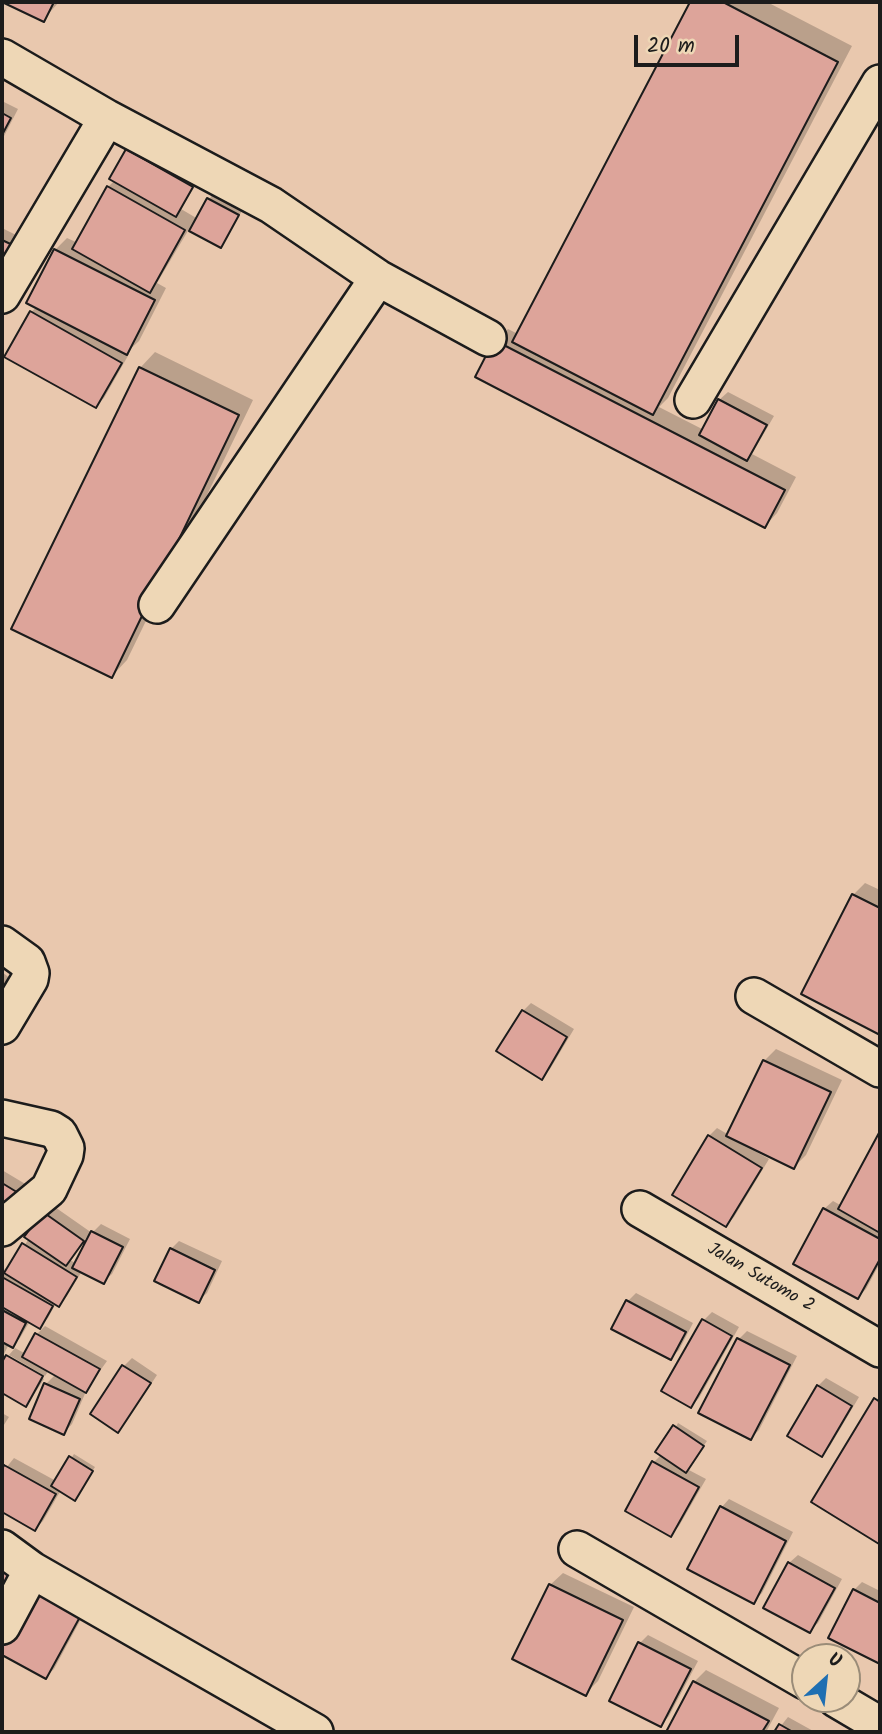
<!DOCTYPE html>
<style>
body{margin:0}
#map{position:relative;width:882px;height:1734px;overflow:hidden;background:#e9c8ae;font-family:Kalam,sans-serif}
canvas{display:block}
.frame{position:absolute;inset:0;border:4px solid #1c1c1c;pointer-events:none}
.north{position:absolute;left:791px;top:1643px;width:70px;height:70px;box-sizing:border-box;background:#eed7b6;border:2px solid #9a8c78;border-radius:50%;rotate:27deg;font-size:19px;font-weight:700;line-height:28px;text-align:center;color:#1c1c1c}
.north::after{content:'';display:block;margin:auto;width:24px;height:32px;background:#1f6fb2;clip-path:polygon(50% 0,100% 100%,50% 72%,0 100%)}
.scale{position:absolute;left:634px;top:35px;width:105px;height:32px;box-sizing:border-box;border:4px solid #1c1c1c;border-top:0;padding-left:9px;font-size:21px;line-height:24px;white-space:nowrap;color:#1c1c1c;-webkit-text-stroke:5px #eed7b6;paint-order:stroke}
</style>
<div id="map">
<canvas width="882" height="1734"></canvas>
<div class="frame"></div>
<div class="north">U</div>
<div class="scale">20 m</div>
</div>
<script>
const context = document.querySelector('canvas').getContext('2d');
context.lineJoin = 'round';
function paint(path, color) {
  context.fillStyle = color;
  context.fill(path, 'evenodd');
}
function toPath(rows) {
  const path = new Path2D();
  for (const r of rows) {
    path.moveTo(r[0], r[1]);
    for (let i = 2; i < r.length; i += 2) path.lineTo(r[i], r[i + 1]);
  }
  return path;
}
function stroke(path, color, width, dash) {
  context.strokeStyle = color;
  context.lineWidth = width;
  context.lineCap = dash ? 'butt' : 'round';
  context.setLineDash(dash || []);
  context.stroke(path);
}
function write(font, color, halo, rows, align = 'center') {
  context.font = font + ' Kalam,sans-serif';
  context.lineWidth = 5;
  context.setLineDash([]);
  context.textBaseline = 'middle';
  context.strokeStyle = halo;
  context.fillStyle = color;
  for (const [text, x, y, turn = 0] of rows) {
    context.save();
    context.translate(x, y);
    context.rotate((+turn || 0) * Math.PI / 180);
    context.textAlign = isNaN(turn) ? turn : align;
    if (halo) context.strokeText(text, 0, 0);
    context.fillText(text, 0, 0);
    context.restore();
  }
}
const shadow = toPath([
 [5,2,59,2,43,20],
 [692,2,767,2,852,46,668,398,659,407,704,430,719,400,728,392,774,416,752,454,796,477,777,513,765,526,496,341,508,329,518,334],
 [2,101,18,109,2,140],
 [136,142,200,178,181,209,198,219,212,195,242,211,221,246,189,229,157,283,166,288,139,341,126,353,129,354,104,398,95,406,31,312,37,307,55,250,67,238,78,243,108,187,115,180,128,150],
 [2,228,26,240,2,279],
 [155,352,253,400,127,660,112,676,140,368],
 [865,883,880,890,880,1033,803,993,853,895],
 [2,972,16,983,2,1003],
 [531,1003,574,1029,550,1069,542,1077,523,1011],
 [776,1049,842,1080,806,1155,794,1167,757,1149,755,1151,769,1159,734,1217,726,1225,709,1136,717,1128,729,1135,764,1061],
 [880,1135,880,1263,866,1289,858,1297,824,1209,833,1201,842,1206],
 [2,1170,27,1185,2,1226],
 [52,1205,92,1233,101,1224,130,1239,112,1274,103,1282,82,1271,67,1296,59,1304,56,1303,48,1318,39,1327,30,1321,20,1338,12,1346,9,1344,2,1358,2,1272,7,1267,9,1268],
 [89,1234,91,1235,77,1264,70,1260],
 [179,1241,222,1261,207,1293,198,1301,171,1249],
 [636,1293,693,1323,679,1350,671,1358,628,1301],
 [712,1312,739,1327,699,1398,691,1406,704,1320],
 [45,1326,107,1361,87,1389,72,1424,64,1433,46,1384,56,1374,49,1370,45,1376,9,1355,15,1348,26,1354,37,1334],
 [747,1331,797,1356,759,1430,751,1438,739,1339],
 [7,1357,44,1379,33,1396,25,1405,2,1391,2,1366],
 [132,1358,157,1375,126,1422,118,1431,124,1366],
 [826,1378,859,1397,830,1446,822,1454,818,1386],
 [880,1395,880,1540,879,1542,813,1501],
 [2,1413,9,1417,2,1428],
 [678,1423,707,1441,687,1469,706,1479,679,1526,671,1534,653,1463,661,1455],
 [74,1454,95,1467,78,1495,61,1490,43,1521,35,1529,2,1510,2,1473,14,1458,56,1481],
 [729,1499,793,1532,762,1593,753,1602,721,1508],
 [798,1555,842,1579,818,1623,809,1631,789,1563],
 [563,1573,634,1607,598,1681,586,1693,550,1585],
 [862,1582,880,1591,880,1662,831,1638,854,1590],
 [36,1589,88,1606,54,1669,45,1677,2,1653],
 [648,1635,698,1661,669,1716,661,1725,640,1643],
 [706,1670,779,1708,766,1732,668,1732,694,1682],
 [788,1717,815,1732,776,1732]
]);
const building = toPath([
 [2,2,54,2,44,22,2,2],
 [690,2,723,2,838,62,653,415,512,342,690,2],
 [2,113,11,118,2,135,2,113],
 [126,149,193,187,176,217,109,179,126,149],
 [107,186,185,230,150,293,72,249,107,186],
 [207,198,239,215,221,248,189,231,207,198],
 [2,240,19,248,2,281,2,240],
 [54,249,155,300,127,355,26,303,54,249],
 [30,311,122,363,96,408,4,357,30,311],
 [494,340,785,490,765,528,475,377,494,340],
 [139,367,239,415,112,678,11,629,139,367],
 [718,399,767,425,747,461,699,435,718,399],
 [852,894,880,908,880,1035,801,994,852,894],
 [522,1010,567,1037,542,1080,496,1051,522,1010],
 [763,1060,831,1092,794,1169,726,1136,763,1060],
 [880,1131,880,1233,838,1209,880,1131],
 [708,1135,762,1168,726,1227,672,1195,708,1135],
 [2,1183,20,1194,2,1223,2,1183],
 [823,1208,880,1239,880,1259,858,1299,793,1264,823,1208],
 [43,1212,84,1241,66,1266,24,1237,43,1212],
 [91,1231,123,1247,104,1284,72,1268,91,1231],
 [22,1243,77,1277,59,1307,4,1273,22,1243],
 [170,1248,215,1270,199,1303,154,1281,170,1248],
 [2,1277,53,1306,40,1329,2,1307,2,1277],
 [626,1300,686,1332,671,1360,611,1329,626,1300],
 [2,1310,26,1323,13,1348,2,1342,2,1310],
 [702,1319,732,1336,691,1408,661,1391,702,1319],
 [35,1333,100,1369,86,1393,22,1357,35,1333],
 [737,1338,790,1365,751,1440,698,1413,737,1338],
 [6,1355,43,1376,26,1407,2,1393,2,1362,6,1355],
 [122,1365,151,1383,118,1433,90,1414,122,1365],
 [44,1383,80,1399,64,1435,29,1419,44,1383],
 [817,1385,852,1406,822,1457,787,1436,817,1385],
 [874,1398,880,1402,879,1544,811,1502,874,1398],
 [673,1425,704,1446,686,1473,655,1452,673,1425],
 [69,1456,93,1471,75,1501,51,1486,69,1456],
 [652,1461,699,1487,671,1537,625,1511,652,1461],
 [4,1465,56,1494,35,1531,2,1512,2,1470,4,1465],
 [720,1506,786,1541,754,1604,687,1569,720,1506],
 [788,1562,835,1588,810,1633,763,1608,788,1562],
 [2,1564,17,1573,2,1597,2,1564],
 [549,1584,623,1620,586,1696,512,1659,549,1584],
 [34,1588,81,1615,46,1679,2,1655,2,1646,34,1588],
 [853,1589,880,1603,880,1664,828,1638,853,1589],
 [638,1642,691,1669,661,1727,609,1701,638,1642],
 [693,1681,769,1721,762,1732,666,1732,693,1681],
 [779,1724,793,1732,774,1732,779,1724]
]);
const minor = toPath([
 [2,57,107,118,271,205,378,278,488,338],
 [2,295,107,118],
 [693,400,880,83],
 [157,605,378,278],
 [2,944,27,962,31,973,30,979,2,1026],
 [754,996,880,1069],
 [2,1118,51,1129,59,1134,66,1148,65,1155,49,1189,2,1228],
 [640,1209,880,1349],
 [2,1548,32,1570,315,1732],
 [577,1549,805,1681],
 [2,1626,32,1570],
 [836,1699,880,1725]
]);
const streetNames = [
 ["Jalan Sutomo 2",760,1279,30]
];
paint(shadow, '#0003');
paint(building, '#dda49a');
stroke(building, '#1c1c1c', 2);
stroke(minor, '#1c1c1c', 40);
stroke(minor, '#eed7b6', 35);
write('18px', '#1c1c1c', '#eed7b6', streetNames);
</script>
